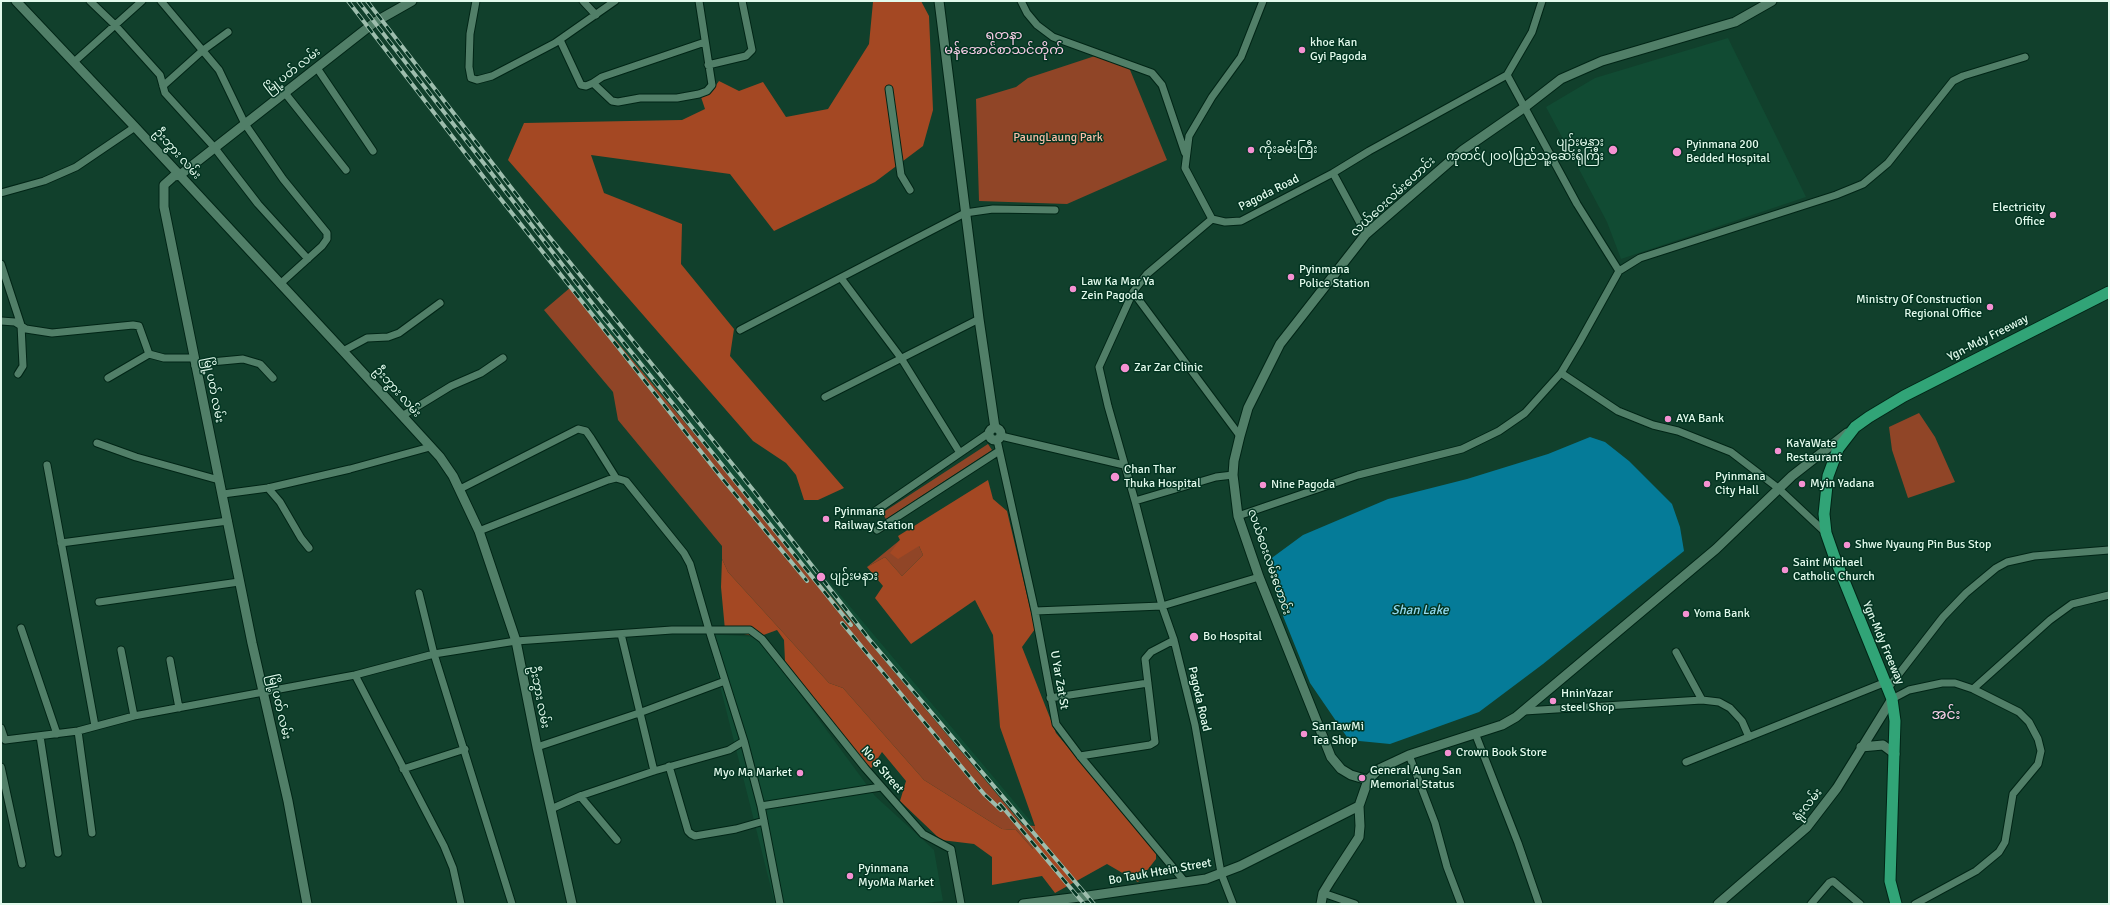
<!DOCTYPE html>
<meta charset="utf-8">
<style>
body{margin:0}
#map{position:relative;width:2110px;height:905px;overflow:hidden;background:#11402c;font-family:Signika,sans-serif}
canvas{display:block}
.frame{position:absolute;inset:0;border:2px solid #e2faec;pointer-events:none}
</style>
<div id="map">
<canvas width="2110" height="905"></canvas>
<div class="frame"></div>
</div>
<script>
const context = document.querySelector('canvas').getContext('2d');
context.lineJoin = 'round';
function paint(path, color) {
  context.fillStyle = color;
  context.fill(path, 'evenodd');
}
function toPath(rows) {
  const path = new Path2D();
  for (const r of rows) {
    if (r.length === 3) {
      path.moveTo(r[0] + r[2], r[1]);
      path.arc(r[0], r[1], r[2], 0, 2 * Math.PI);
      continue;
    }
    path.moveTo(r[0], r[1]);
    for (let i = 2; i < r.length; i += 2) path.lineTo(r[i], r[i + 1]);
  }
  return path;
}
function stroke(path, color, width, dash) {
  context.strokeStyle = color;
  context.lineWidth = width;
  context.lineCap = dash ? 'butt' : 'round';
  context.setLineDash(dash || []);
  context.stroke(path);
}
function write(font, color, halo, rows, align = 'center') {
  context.font = font + ' Signika,"Noto Sans Myanmar",sans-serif';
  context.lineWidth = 3;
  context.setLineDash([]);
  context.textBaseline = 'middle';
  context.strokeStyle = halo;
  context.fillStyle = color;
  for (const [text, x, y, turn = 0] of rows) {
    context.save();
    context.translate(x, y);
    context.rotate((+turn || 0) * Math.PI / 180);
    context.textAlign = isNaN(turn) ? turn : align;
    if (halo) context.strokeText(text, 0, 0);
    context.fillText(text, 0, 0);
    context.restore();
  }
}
const built = toPath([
 [1728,38,1806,197,1621,259,1607,222,1546,107,1595,78],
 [577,282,1033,824,1025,830,640,375,568,289],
 [707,634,758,637,875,796,934,850,943,901,917,904,775,904]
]);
const green = toPath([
 [1098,55,1128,65,1167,160,1067,204,979,201,976,99,1016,87,1028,78],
 [571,287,1023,825,1035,826,1033,849,1016,830,1002,829,924,780,843,688,829,683,728,572,722,559,722,546,618,420,613,392,544,310],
 [1919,413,1935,437,1955,482,1908,498,1892,450,1889,427],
 [988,444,992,450,886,519,882,513],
 [900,540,919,546,923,555,902,576,885,557,867,567]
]);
const forest = toPath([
 [921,1,929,16,933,110,923,146,875,182,774,231,730,174,591,155,604,193,682,224,681,264,734,329,730,356,844,488,818,500,804,500,796,475,786,463,753,441,508,160,524,123,682,120,705,109,701,97,711,92,719,81,739,91,763,82,786,117,828,109,869,44,873,2],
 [988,480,993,499,1007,511,1035,629,1022,647,1056,733,1156,853,1156,859,1138,882,1107,864,1055,893,1042,876,992,885,992,857,974,844,941,840,900,801,906,781,882,752,870,770,785,661,784,640,777,630,758,637,725,630,721,587,722,559,728,572,829,683,843,688,924,780,1002,829,1016,830,1033,849,1035,826,1000,727,993,635,975,600,911,644,875,598,883,586,867,567,885,557,902,576,923,555,919,546,898,559,890,553,900,540,898,536]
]);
const water = toPath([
 [1590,437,1605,442,1629,461,1672,504,1680,527,1684,551,1543,664,1479,712,1390,744,1349,740,1310,683,1283,616,1269,560,1303,535,1388,499,1467,479,1548,454]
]);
const street = toPath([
 [90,1,115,25,160,75,165,93,214,147,258,204,308,259],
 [161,1,219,70,245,124,283,179,327,233,327,239,322,246,280,284],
 [476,1,470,34,469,67,471,78,477,80,492,76,555,43,615,1],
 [583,1,596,15],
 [1021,1,1027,13,1037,25,1053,37,1152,73,1162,85,1185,153],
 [560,40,581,85,586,86,593,83,612,101,618,102,640,98,677,98,699,94,707,91,712,85,699,1],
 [74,62,142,1],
 [708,65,746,56,752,50,742,1],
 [317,68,373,151],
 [593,83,602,77,705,42],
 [163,86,202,51,228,32],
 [889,89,901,175,910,190],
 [285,93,346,170],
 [1333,173,1366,234],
 [1,193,44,181,76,167,135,127],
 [1212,219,1185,168,1189,136,1212,97,1241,57,1263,1],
 [1,264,21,325,23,366,18,374],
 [1619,271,1640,258,1836,195,1863,184,1888,163,1953,81,1963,76,2025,57],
 [841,278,901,358,960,453],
 [1133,292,1240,436],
 [1,321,15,322,26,329,52,333,133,325,139,326,140,329,149,354,164,358,194,358],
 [740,330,965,213,993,209,1055,210],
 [343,351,367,338,388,337,399,333,440,303],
 [195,366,211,362,243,359,260,364,273,378],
 [1561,373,1618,411,1653,425,1678,431,1731,452,1778,488,1826,533],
 [108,378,149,354],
 [825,397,979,319],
 [402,416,451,386,481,373,503,358],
 [1001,436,1124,465],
 [997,440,1035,611,1056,724,1080,756,1185,882],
 [97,443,136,457,219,480],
 [47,465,95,726],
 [268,488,280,502,301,538,309,548],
 [460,489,578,429,586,431,591,438,616,478],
 [223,494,268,488,350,469,430,447],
 [1135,501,1216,477,1233,475],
 [874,512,989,433],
 [1238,516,1358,475,1462,449,1499,431,1525,413,1561,373,1579,343,1619,271,1577,204,1507,75],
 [877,530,999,451],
 [479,531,608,480,616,478,626,481,684,553,690,564,709,630,750,630,762,639,865,768,923,834,951,849,961,904],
 [61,543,228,521],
 [419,593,434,654,512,904],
 [99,602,239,582],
 [1035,611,1162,606,1259,577],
 [21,628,57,734],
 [621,634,654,771],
 [121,650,134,716],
 [1676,652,1702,700],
 [170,660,179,708],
 [355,675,444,846,453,868,461,904],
 [1888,688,1943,617,1966,593,1996,568,2007,562,2034,556,2109,550],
 [1973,689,2050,620,2072,604,2109,595],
 [1050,698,1148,683],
 [1892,699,1909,690,1942,683,1955,683,1973,689,2019,712,2029,722,2038,739,2041,751,2038,764,2013,794,2005,842,1999,852,1976,871,1915,904],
 [1524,711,1702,700,1719,702,1730,708,1742,721,1749,737],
 [1,728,5,740,78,731,134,716,355,675,434,654,516,641,672,630,709,630,744,741,761,806,780,904],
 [78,731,92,833],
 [1475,733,1518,843,1539,904],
 [40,736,58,853],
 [537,747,639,713,725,681],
 [1409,755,1435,823,1447,867,1461,904],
 [1080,756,1150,745,1155,742,1145,659,1151,652,1174,640],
 [1686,762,1886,682],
 [669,766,688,831,691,834,695,836,736,829,764,821],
 [1,767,22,864],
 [403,769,465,749],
 [580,796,617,840],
 [761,806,881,787],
 [551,809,580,796,654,771,729,750,744,741],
 [1323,893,1355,904],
 [1233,904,1221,873,1195,725,1174,640,1162,606,1135,501,1108,406,1099,367,1133,292,1147,274,1212,219,1225,222,1241,221,1333,173,1369,151,1507,75,1532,32,1542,1],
 [1811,904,1829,883,1833,881,1860,904]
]);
const secondary = toPath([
 [16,1,135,127,343,351,440,457,453,476,479,531,516,641,537,747,572,904],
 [939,1,979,319,995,428],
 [995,434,6],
 [1861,747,1883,745,1895,754],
 [1368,780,1351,775,1341,769,1331,757,1259,577,1238,516,1233,475,1234,461,1240,436,1248,408,1280,344,1366,234,1463,150,1525,107,1561,79,1602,61,1735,22,1772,1],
 [307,904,288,801,252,643,164,207,164,185,174,176,180,175,375,22,412,1],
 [1023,904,1088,896,1206,879,1240,866,1359,806],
 [1321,904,1323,893,1331,880,1359,837,1360,826,1359,806,1368,780,1379,769,1409,755,1502,725,1516,717,1716,549,1792,476,1847,433],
 [1718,904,1807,827,1837,788,1892,699]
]);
const primary = toPath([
 [1896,904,1890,881,1895,721,1892,699,1834,556,1826,533,1824,514,1828,476,1838,449,1855,427,1869,417,1904,396,2109,292]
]);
const rail = toPath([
 [348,1,492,188,721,477,807,581],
 [358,1,599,312,851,625],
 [367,1,547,234,754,491,869,639,1094,904],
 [842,623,984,794,1001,810],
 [1000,804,1084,904]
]);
const markers = [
 [1302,50,4,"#f591d2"],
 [1251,150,4,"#f591d2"],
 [1613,150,5,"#f591d2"],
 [1677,152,5,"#f591d2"],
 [2053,215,4,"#f591d2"],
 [1291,277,4,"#f591d2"],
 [1073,289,4,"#f591d2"],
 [1990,307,4,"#f591d2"],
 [1125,368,5,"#f591d2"],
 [1668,419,4,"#f591d2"],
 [1778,451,4,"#f591d2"],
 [1115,477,5,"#f591d2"],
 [1707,484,4,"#f591d2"],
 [1802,484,4,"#f591d2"],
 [1263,485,4,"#f591d2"],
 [826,519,4,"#f591d2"],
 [1847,545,4,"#f591d2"],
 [1785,570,4,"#f591d2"],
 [821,577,5,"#f591d2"],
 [1686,614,4,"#f591d2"],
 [1194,637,5,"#f591d2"],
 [1553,701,4,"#f591d2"],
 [1304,734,4,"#f591d2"],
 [1448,753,4,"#f591d2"],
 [800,773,4,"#f591d2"],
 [1362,778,4,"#f591d2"],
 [850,876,4,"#f591d2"]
];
const poiNames = [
 ["khoe Kan",1310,43],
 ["Gyi Pagoda",1310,57],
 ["ပျဉ်းမနား",1604,143,"right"],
 ["ကုတင်(၂၀၀)ပြည်သူ့ဆေးရုံကြီး",1604,157,"right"],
 ["Pyinmana 200",1686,145],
 ["Bedded Hospital",1686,159],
 ["ကိုးခမ်းကြီး",1259,150],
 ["Electricity",2045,208,"right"],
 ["Office",2045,222,"right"],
 ["Pyinmana",1299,270],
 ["Police Station",1299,284],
 ["Law Ka Mar Ya",1081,282],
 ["Zein Pagoda",1081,296],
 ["Ministry Of Construction",1982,300,"right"],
 ["Regional Office",1982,314,"right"],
 ["Zar Zar Clinic",1134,368],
 ["AYA Bank",1676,419],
 ["KaYaWate",1786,444],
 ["Restaurant",1786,458],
 ["Chan Thar",1124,470],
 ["Thuka Hospital",1124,484],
 ["Pyinmana",1715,477],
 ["City Hall",1715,491],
 ["Myin Yadana",1810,484],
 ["Nine Pagoda",1271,485],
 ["Pyinmana",834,512],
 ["Railway Station",834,526],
 ["Shwe Nyaung Pin Bus Stop",1855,545],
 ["Saint Michael",1793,563],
 ["Catholic Church",1793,577],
 ["ပျဉ်းမနား",830,577],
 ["Yoma Bank",1694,614],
 ["Bo Hospital",1203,637],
 ["HninYazar",1561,694],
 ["steel Shop",1561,708],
 ["SanTawMi",1312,727],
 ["Tea Shop",1312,741],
 ["Crown Book Store",1456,753],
 ["General Aung San",1370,771],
 ["Memorial Status",1370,785],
 ["Myo Ma Market",792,773,"right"],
 ["Pyinmana",858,869],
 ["MyoMa Market",858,883]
];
const streetNames = [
 ["မြို့ပတ် လမ်း",293,71,-38],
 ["ဦးဘွား လမ်း",177,154,48],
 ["Pagoda Road",1269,193,-27],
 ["လယ်ဝေးလမ်းဟောင်း",1393,197,-43],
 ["Ygn-Mdy Freeway",1988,338,-27],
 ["မြို့ပတ် လမ်း",213,390,79],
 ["ဦးဘွား လမ်း",397,392,48],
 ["လယ်ဝေးလမ်းဟောင်း",1269,562,71],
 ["Ygn-Mdy Freeway",1883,643,67],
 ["U Yar Zat St",1059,680,80],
 ["ဦးဘွား လမ်း",539,697,79],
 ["Pagoda Road",1199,699,77],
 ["မြို့ပတ် လမ်း",279,707,77],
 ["No 8 Street",882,770,49],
 ["ရုံးလမ်း",1808,805,-51],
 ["Bo Tauk Htein Street",1160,872,-10]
];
const parkNames = [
 ["PaungLaung Park",1058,138]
];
const neighbourhoodNames = [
 ["ရတနာ",1004,36],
 ["မန်အောင်စာသင်တိုက်",1004,51]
];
const waterNames = [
 ["Shan Lake",1420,611]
];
const quarterNames = [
 ["အင်း",1946,715]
];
paint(built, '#114b33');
paint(green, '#904527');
paint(forest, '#a44823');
paint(water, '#057b98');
stroke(street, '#012516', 9);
stroke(secondary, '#012516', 11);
stroke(primary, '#012516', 13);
stroke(street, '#517f68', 7);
stroke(secondary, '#517f68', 9);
stroke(primary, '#31a477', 11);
stroke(rail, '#9dbdad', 4);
stroke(rail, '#033522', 2.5, [8]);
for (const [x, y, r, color] of markers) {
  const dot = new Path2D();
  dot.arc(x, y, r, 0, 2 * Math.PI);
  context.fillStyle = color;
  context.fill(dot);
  stroke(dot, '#033522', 1.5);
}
write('12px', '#e2faec', '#033522', poiNames, 'left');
write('12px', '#e2faec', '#033522', streetNames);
write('12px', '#fabda6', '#033522', parkNames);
write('13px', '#facee8', '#033522', neighbourhoodNames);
write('italic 13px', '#92d9f0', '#033522', waterNames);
write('14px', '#facee8', '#033522', quarterNames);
</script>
